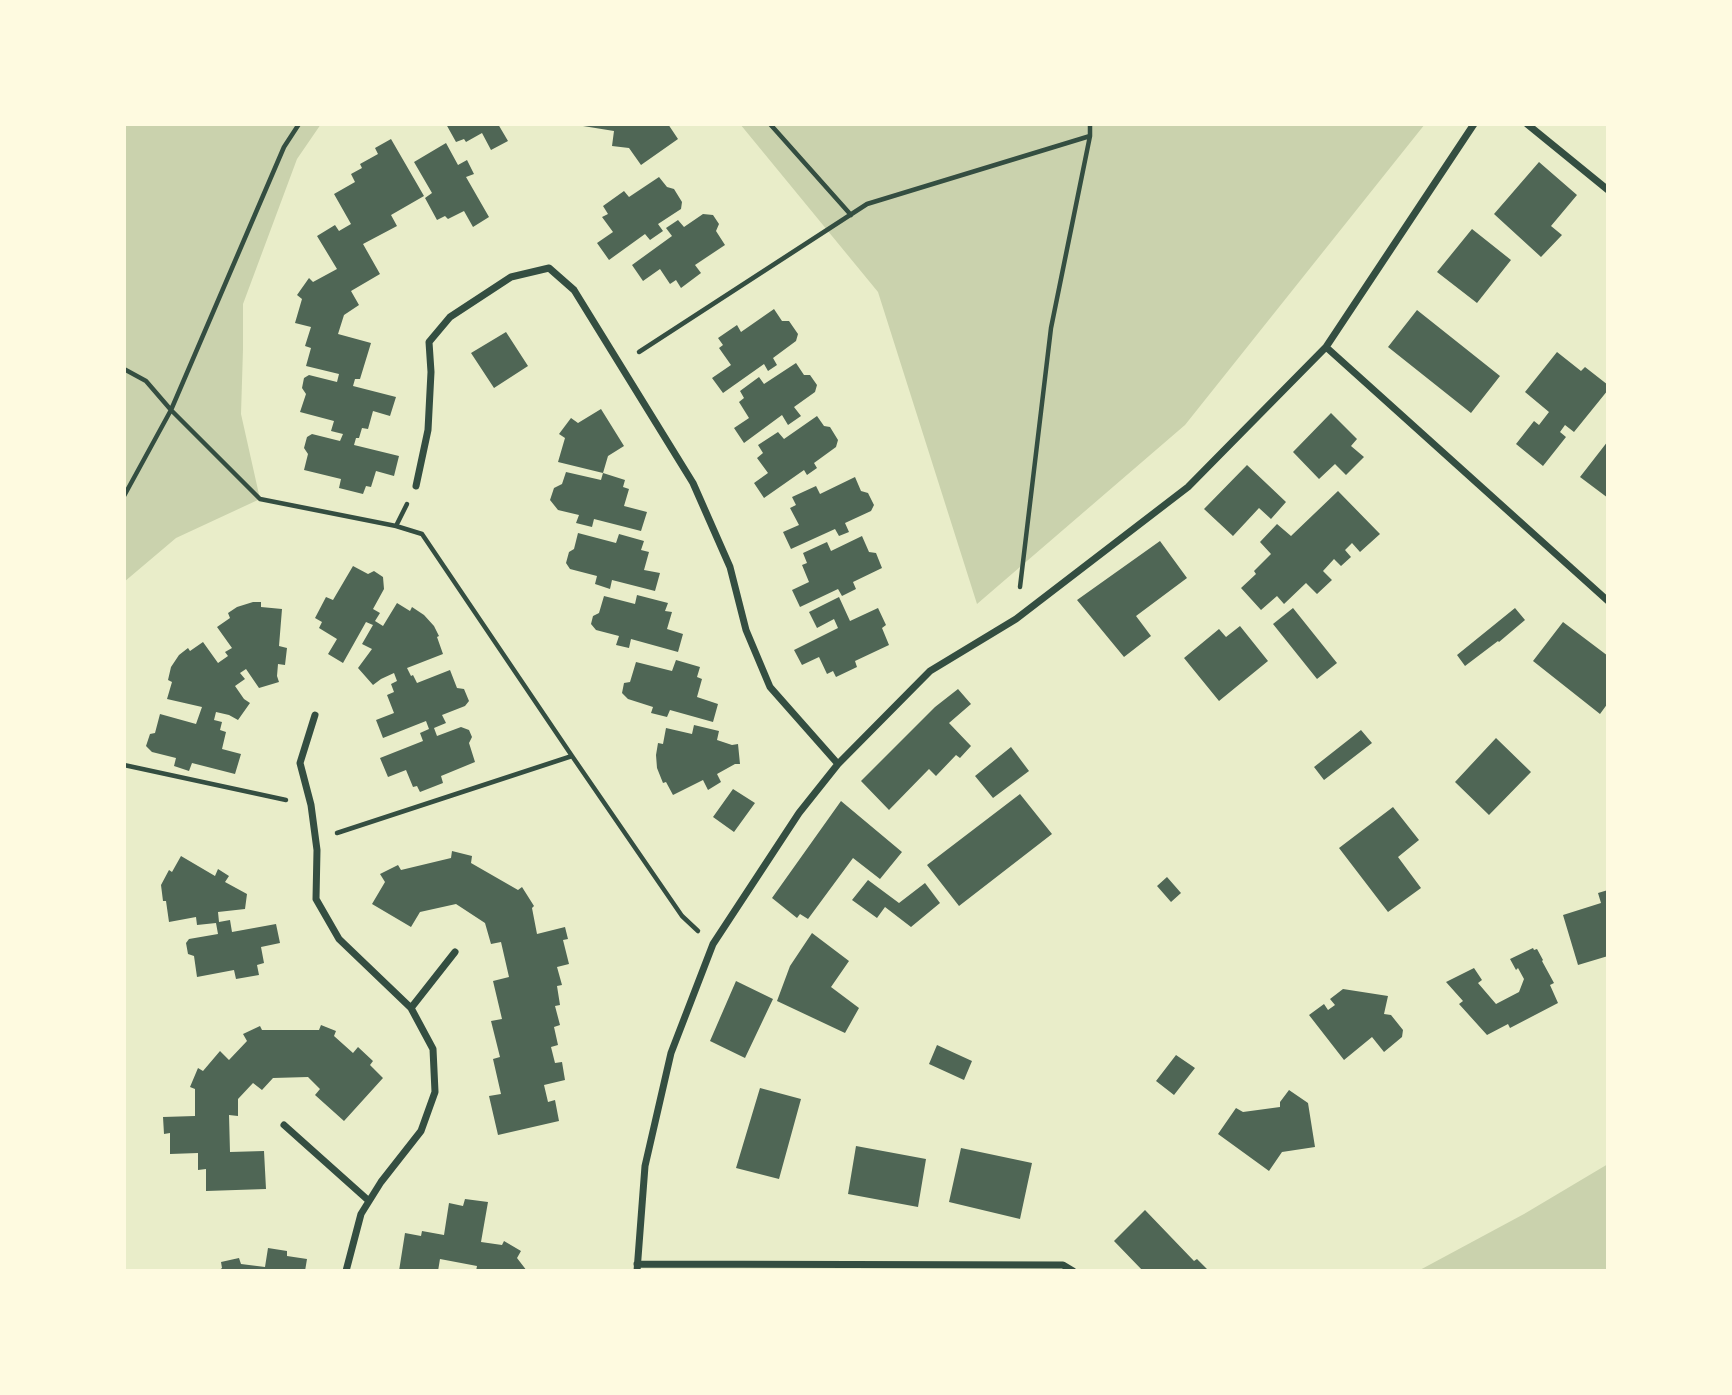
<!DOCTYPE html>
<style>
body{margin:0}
#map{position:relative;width:1732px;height:1395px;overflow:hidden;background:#e9edc9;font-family:"Roboto Serif",serif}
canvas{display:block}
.frame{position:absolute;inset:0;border:126px solid #fefae0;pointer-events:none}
</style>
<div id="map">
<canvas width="1732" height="1395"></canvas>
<div class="frame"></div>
</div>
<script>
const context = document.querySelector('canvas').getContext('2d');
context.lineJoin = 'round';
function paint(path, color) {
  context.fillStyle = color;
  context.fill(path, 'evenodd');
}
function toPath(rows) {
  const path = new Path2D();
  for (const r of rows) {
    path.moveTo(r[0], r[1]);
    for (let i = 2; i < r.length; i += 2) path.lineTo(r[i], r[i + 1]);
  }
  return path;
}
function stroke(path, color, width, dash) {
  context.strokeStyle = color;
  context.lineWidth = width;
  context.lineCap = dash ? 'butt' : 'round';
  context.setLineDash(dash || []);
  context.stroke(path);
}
const green = toPath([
 [124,124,321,124,297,159,243,304,243,349,241,414,260,499,176,538,124,582],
 [740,124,1425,124,1185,425,977,604,878,292],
 [1608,1164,1608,1271,1418,1271,1524,1214]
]);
const building = toPath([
 [446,124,498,124,508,141,491,150,482,133,466,142,464,139,456,142],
 [583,124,668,124,678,139,641,165,629,148,612,146,614,131,583,126],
 [391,139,424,196,391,215,397,226,363,244,380,274,351,291,359,305,344,315,338,334,371,343,360,379,355,379,353,386,396,397,390,416,373,411,368,429,362,428,359,438,356,438,354,445,399,456,394,476,376,471,371,487,366,486,363,494,339,488,341,479,304,470,308,454,304,448,307,437,312,434,340,441,343,434,331,431,334,421,300,412,306,394,302,388,304,378,309,375,337,382,339,374,306,366,311,348,305,346,311,327,295,323,302,299,297,295,309,278,313,282,337,269,317,236,335,225,339,231,351,224,334,194,355,182,351,174,362,168,360,164,378,154,375,148],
 [446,143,458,165,467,160,474,174,466,177,489,217,473,227,464,211,448,219,445,216,437,220,425,198,432,193,414,162],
 [1539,162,1577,195,1551,226,1562,235,1541,257,1494,214],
 [659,177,667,187,674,189,682,202,681,209,658,224,663,231,650,240,645,234,609,260,597,243,613,232,602,217,608,214,603,206,624,191,629,197],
 [703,214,713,215,719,224,716,231,725,245,695,265,701,273,681,288,676,280,670,284,660,269,643,281,632,265,672,236,666,228,678,220,684,227],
 [1472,229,1511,260,1477,303,1437,272],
 [774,309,782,321,789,321,798,334,796,341,773,358,777,365,768,371,764,364,723,393,712,378,731,365,719,348,723,345,718,338,737,325,741,332],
 [1417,310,1500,376,1471,413,1388,347],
 [506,332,528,366,494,388,471,353],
 [1557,352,1581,371,1585,367,1608,385,1608,390,1574,432,1565,425,1560,432,1566,437,1543,466,1516,444,1534,421,1539,425,1549,412,1525,392],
 [796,363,804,375,810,375,817,385,815,392,794,407,801,416,788,425,782,415,744,443,734,428,749,418,739,402,744,398,740,391,759,377,764,384],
 [601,409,624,446,608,456,603,473,558,462,565,438,559,434,571,418,578,423],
 [1331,413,1357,439,1351,446,1364,457,1346,475,1335,464,1319,479,1293,452],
 [817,416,824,426,830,427,838,440,836,447,814,463,817,468,807,475,804,470,764,498,754,483,768,473,757,458,763,453,758,445,778,432,784,439],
 [1608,441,1608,498,1580,477],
 [1247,465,1286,502,1271,519,1259,508,1233,536,1204,509],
 [566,472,601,480,603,473,625,480,623,487,629,489,624,506,647,512,641,531,594,519,592,527,576,523,579,515,558,510,550,500,554,488,562,484],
 [855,477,861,491,868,493,874,505,871,511,845,523,849,532,839,536,835,529,791,549,783,532,799,525,790,508,796,505,792,497,816,486,820,494],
 [1338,491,1380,534,1360,552,1352,543,1345,550,1351,557,1341,566,1334,559,1323,571,1332,580,1317,594,1306,583,1284,604,1277,596,1261,610,1241,588,1256,574,1254,571,1271,554,1260,542,1277,524,1291,536],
 [578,533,616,543,619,534,644,541,641,550,649,552,644,570,660,573,655,591,612,580,610,589,595,584,597,576,570,569,566,563,569,552,574,549],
 [862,536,869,552,876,553,882,568,853,582,856,589,842,596,838,589,800,607,792,590,809,582,802,565,807,563,803,553,827,542,831,551],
 [1160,541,1187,578,1136,616,1151,636,1124,657,1077,600],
 [353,566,368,574,374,571,383,577,384,589,373,609,380,613,375,621,383,626,397,603,410,611,412,607,424,615,434,626,439,636,437,637,443,654,407,668,411,676,413,675,417,683,450,670,457,688,464,689,469,701,465,706,442,715,446,723,434,728,437,736,461,727,469,730,472,737,469,743,475,762,441,776,443,783,420,792,417,786,413,787,406,770,388,777,380,758,423,741,420,733,429,729,426,721,383,738,376,720,394,713,387,695,394,692,391,684,397,681,394,673,381,679,373,685,358,668,372,649,362,644,373,625,366,622,343,663,328,654,337,639,319,628,322,622,315,618,326,597,333,600],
 [637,595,668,603,665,611,672,612,667,629,683,634,678,652,631,639,629,648,616,645,619,636,596,630,591,624,593,616,599,613,604,596,635,604],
 [839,597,850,621,878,608,886,625,882,628,889,645,855,661,857,667,836,677,833,671,827,674,819,657,802,665,794,650,838,628,834,619,817,628,809,612],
 [253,602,261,602,261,607,282,609,279,646,287,648,285,665,278,664,277,676,279,682,259,688,246,669,240,673,245,679,235,686,244,699,250,703,238,720,229,715,216,712,214,720,222,722,220,730,226,732,222,749,241,754,235,774,192,763,189,771,174,766,176,758,152,752,146,746,150,734,155,733,160,714,196,724,202,707,167,699,172,682,168,680,171,667,179,655,188,648,190,651,203,642,218,663,228,656,225,652,232,648,217,627,230,618,228,613,237,607],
 [1293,608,1337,663,1317,679,1273,624],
 [1515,608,1525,620,1499,642,1498,641,1465,666,1457,655],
 [1563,622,1608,656,1608,703,1600,714,1533,661],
 [1240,626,1268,661,1219,701,1184,658,1219,629,1226,637],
 [676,660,700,667,697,677,702,679,697,697,718,704,713,722,670,710,667,717,651,713,653,707,628,699,622,693,624,683,630,682,636,662,672,671],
 [958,689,971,704,949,723,971,746,960,758,956,755,936,776,929,769,889,810,861,781,935,707],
 [694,725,719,731,717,740,732,745,738,744,740,764,735,764,717,774,721,782,708,790,703,780,673,795,666,782,663,783,657,768,656,755,658,743,663,744,666,728,692,734],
 [1361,730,1372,743,1324,780,1314,767],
 [1496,738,1531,772,1489,815,1455,782],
 [1011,747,1029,771,993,798,975,776],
 [733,789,755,803,734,832,713,817],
 [1020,794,1052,834,959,906,927,865],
 [841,801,902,852,880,879,853,858,808,919,800,914,797,918,772,898],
 [1393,807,1419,840,1398,857,1421,888,1388,912,1339,848],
 [452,851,472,856,471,863,518,890,522,887,534,906,532,908,537,934,565,927,568,939,563,940,569,964,557,967,562,985,557,986,560,1005,555,1006,560,1025,554,1027,558,1045,551,1047,555,1063,562,1062,565,1080,544,1085,548,1102,555,1100,559,1121,498,1135,489,1096,501,1094,493,1059,500,1057,491,1021,502,1019,493,981,509,977,501,942,491,944,485,923,456,904,420,912,411,927,372,904,385,882,380,874,398,865,401,870,451,858],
 [181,856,215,876,218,869,229,876,225,882,247,894,245,909,218,912,219,922,230,920,232,932,276,924,280,943,261,947,264,963,257,965,259,975,236,979,234,970,197,977,194,956,188,954,186,943,189,939,218,934,216,923,197,925,196,917,169,922,166,901,163,901,161,885,169,870,172,872],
 [1167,877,1181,893,1171,902,1157,886],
 [868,880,899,903,925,883,940,903,911,927,885,907,877,918,852,900],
 [1608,890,1608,956,1578,965,1563,915,1601,903,1598,893],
 [812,933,849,961,831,987,859,1008,845,1033,777,1001,790,966],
 [1533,948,1534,950,1537,949,1543,960,1542,961,1554,983,1550,985,1558,1003,1510,1028,1508,1024,1487,1035,1459,1004,1463,1001,1446,982,1474,968,1482,980,1478,983,1496,1004,1519,992,1524,979,1518,968,1516,970,1510,959],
 [736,981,773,999,745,1058,710,1041],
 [1343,989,1388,996,1384,1014,1391,1015,1403,1030,1402,1037,1384,1052,1372,1037,1344,1060,1309,1015,1324,1004,1328,1010,1335,1005,1330,999],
 [321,1025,336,1031,334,1036,353,1053,358,1047,373,1061,370,1065,383,1078,344,1121,315,1095,320,1089,308,1077,273,1078,262,1090,253,1083,238,1099,238,1116,229,1115,230,1152,264,1151,266,1189,206,1191,206,1169,198,1170,198,1153,170,1154,170,1133,164,1134,163,1117,195,1116,195,1089,190,1087,198,1068,203,1071,220,1051,229,1060,247,1041,243,1034,260,1026,262,1030,319,1030],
 [937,1045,972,1061,964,1080,929,1064],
 [1176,1055,1195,1068,1174,1095,1156,1081],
 [760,1088,801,1099,779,1179,736,1168],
 [1289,1090,1308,1103,1315,1147,1282,1152,1269,1171,1218,1134,1236,1108,1243,1112,1280,1107,1280,1102],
 [856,1146,926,1159,918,1207,848,1194],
 [961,1148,1032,1163,1020,1219,949,1202],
 [465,1199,488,1202,481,1242,502,1245,504,1241,521,1251,517,1258,527,1271,476,1271,477,1266,440,1259,438,1271,399,1271,405,1233,421,1236,422,1231,444,1235,449,1203,463,1206],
 [1145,1210,1194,1261,1197,1259,1209,1271,1143,1271,1114,1241],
 [268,1248,287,1251,287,1256,307,1259,305,1271,218,1271,222,1268,221,1262,239,1258,241,1264,265,1267]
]);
const path = toPath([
 [770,124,851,215],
 [639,352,867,204,1090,136],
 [124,369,146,381,171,410,260,499,396,526,407,504],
 [124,496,171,410,284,147,299,124],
 [1020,587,1051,328,1090,136,1090,124],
 [572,756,682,916,698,931],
 [124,765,286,800],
 [337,833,572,756,422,534,396,526]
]);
const minor = toPath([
 [1527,124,1608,190],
 [1326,347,1608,601],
 [416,486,428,430,431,372,429,342,450,317,511,277,549,268,574,290,693,483,730,567,746,630,770,687,838,764],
 [315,715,300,763,311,805,317,850,316,899,339,939,411,1008,433,1049,435,1092,421,1131,381,1182,361,1214,346,1271],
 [411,1008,455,952],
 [284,1125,369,1201],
 [637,1264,1063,1265,1073,1271],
 [637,1271,645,1166,671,1053,713,944,799,813,838,764,930,671,1016,619,1188,487,1326,347,1474,124]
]);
paint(green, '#cad2ad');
paint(building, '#4f6655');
stroke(path, '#344e41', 4.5);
stroke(minor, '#344e41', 7);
</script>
